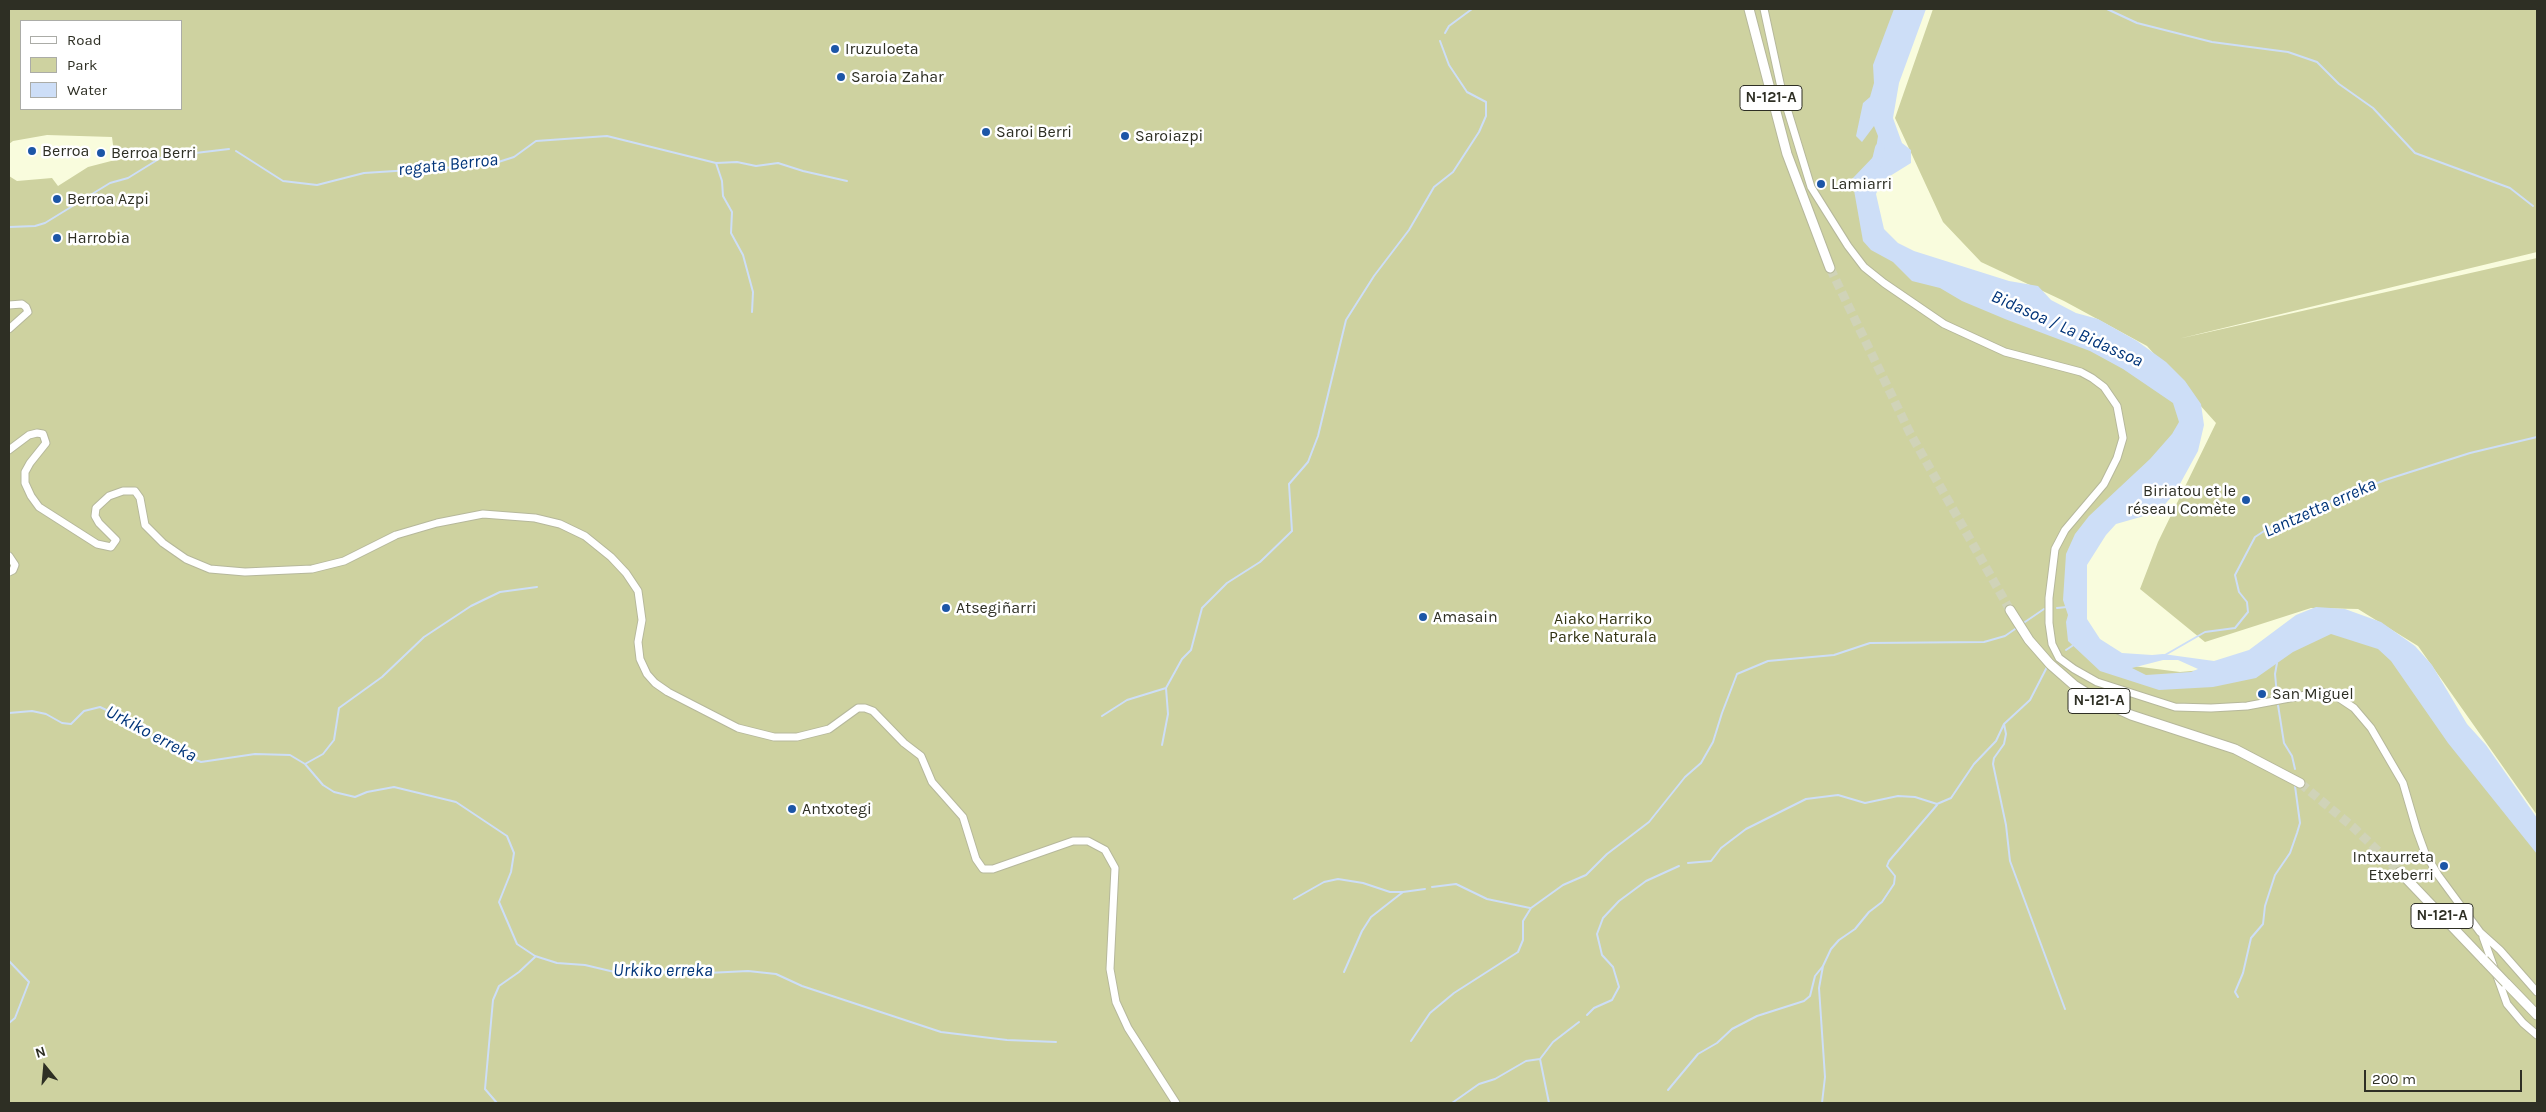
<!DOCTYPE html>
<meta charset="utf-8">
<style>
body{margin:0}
#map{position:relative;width:2546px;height:1112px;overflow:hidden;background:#f9fcdd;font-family:Karla,sans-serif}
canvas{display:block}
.frame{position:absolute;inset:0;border:10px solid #2e2f24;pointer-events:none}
.legend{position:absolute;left:20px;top:20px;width:162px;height:90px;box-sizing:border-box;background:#fff;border:1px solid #abaca7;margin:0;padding:6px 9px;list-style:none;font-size:15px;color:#2e2f24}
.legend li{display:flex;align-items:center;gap:10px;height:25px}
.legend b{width:25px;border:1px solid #abaca7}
.north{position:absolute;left:20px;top:1042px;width:50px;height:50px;-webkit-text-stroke:4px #fff;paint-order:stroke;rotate:343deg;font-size:14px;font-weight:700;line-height:20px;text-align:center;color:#2e2f24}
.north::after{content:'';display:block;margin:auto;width:18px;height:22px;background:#2e2f24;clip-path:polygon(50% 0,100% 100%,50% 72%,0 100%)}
.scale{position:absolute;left:2364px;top:1070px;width:158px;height:22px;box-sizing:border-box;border:2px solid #2e2f24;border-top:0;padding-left:6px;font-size:15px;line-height:18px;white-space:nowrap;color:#2e2f24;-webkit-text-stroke:4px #fff;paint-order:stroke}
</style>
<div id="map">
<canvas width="2546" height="1112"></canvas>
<div class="frame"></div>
<ul class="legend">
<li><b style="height:6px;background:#fff"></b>Road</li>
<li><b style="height:14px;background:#ced2a0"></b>Park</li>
<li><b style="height:14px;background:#cddef7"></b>Water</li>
</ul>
<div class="north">N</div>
<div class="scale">200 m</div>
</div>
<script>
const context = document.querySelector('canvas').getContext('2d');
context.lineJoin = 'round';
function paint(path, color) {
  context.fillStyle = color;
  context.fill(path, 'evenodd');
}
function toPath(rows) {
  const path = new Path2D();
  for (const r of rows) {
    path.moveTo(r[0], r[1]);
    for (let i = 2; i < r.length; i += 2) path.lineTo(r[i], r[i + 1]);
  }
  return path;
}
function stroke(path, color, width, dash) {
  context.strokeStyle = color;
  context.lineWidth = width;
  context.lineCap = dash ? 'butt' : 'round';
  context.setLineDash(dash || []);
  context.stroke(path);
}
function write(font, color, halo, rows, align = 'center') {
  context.font = font + ' Karla,sans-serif';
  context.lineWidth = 5;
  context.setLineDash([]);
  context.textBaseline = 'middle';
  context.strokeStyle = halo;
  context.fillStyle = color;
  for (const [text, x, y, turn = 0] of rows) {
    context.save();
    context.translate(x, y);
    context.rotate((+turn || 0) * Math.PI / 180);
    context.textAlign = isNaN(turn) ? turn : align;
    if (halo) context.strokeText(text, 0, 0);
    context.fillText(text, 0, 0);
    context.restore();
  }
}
const green = toPath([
 [9,9,1911,9,1875,155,1871,160,1862,190,1880,242,2097,336,2190,412,2088,543,2079,613,2103,653,2133,666,2180,672,2236,667,2324,621,2387,640,2537,843,2537,1103,9,1103,9,176,17,181,52,178,58,186,88,167,115,160,112,137,47,135,13,141,9,144],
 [21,21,181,21,181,109,21,109],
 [1933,9,2537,9,2537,252,2178,339,2537,258,2537,815,2418,646,2358,609,2311,608,2205,642,2140,589,2158,542,2216,423,2147,346,2064,301,1981,262,1943,222,1895,118]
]);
const water = toPath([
 [1894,9,1926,9,1899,83,1893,118,1902,143,1911,150,1911,163,1882,181,1876,194,1884,229,1898,243,1914,251,2009,281,2038,286,2051,300,2076,313,2098,319,2137,341,2166,362,2185,381,2201,404,2204,425,2198,451,2175,493,2158,512,2116,524,2106,535,2087,565,2087,619,2100,639,2122,653,2152,655,2163,654,2214,661,2249,650,2296,615,2316,607,2345,609,2381,622,2415,646,2432,665,2467,724,2486,745,2537,818,2537,854,2448,743,2391,661,2378,649,2331,634,2293,652,2256,678,2213,687,2159,690,2100,671,2068,641,2066,622,2068,615,2063,600,2066,554,2075,534,2089,516,2150,459,2172,434,2179,422,2173,403,2123,369,2090,351,2005,319,1962,301,1940,288,1912,281,1893,262,1871,250,1863,241,1852,179,1875,155,1878,136,1874,126,1862,142,1856,136,1863,103,1870,97,1874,83,1873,65],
 [2163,660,2178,660,2198,669,2191,672,2146,675,2132,668]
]);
const stream = toPath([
 [2107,9,2137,23,2212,42,2288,52,2317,62,2339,84,2373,108,2415,153,2510,188,2533,206],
 [1445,33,1449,26,1472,9],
 [236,151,283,181,317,185,364,173,489,165,514,157,536,141,607,136,716,163,722,181,723,196,732,212,731,233,743,255,753,292,752,312],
 [716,163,737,162,756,166,778,163,803,171,847,181],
 [9,227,35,226,45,223,110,183,128,178,162,157,229,149],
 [2057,608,2067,607],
 [2022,624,2044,609],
 [2066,650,2075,644],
 [2165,655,2205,632,2235,628,2248,612,2247,602,2239,592,2235,575,2255,537,2278,522,2385,480,2470,453,2537,437],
 [2277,695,2275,674,2277,663],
 [2278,705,2284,743,2292,756,2295,769],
 [9,713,32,711,46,714,62,723,71,724,84,711,100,707,117,715,145,735,161,740,184,756,201,762,255,754,290,755,305,764,323,785,334,792,355,797,367,792,394,787,456,802,507,836,514,853,511,872,499,902,517,944,535,956,557,963,585,965,623,974,645,971,687,974,748,971,776,974,802,986,941,1032,1007,1040,1056,1042],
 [1102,716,1127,700,1166,688,1182,659,1191,650,1202,608,1227,583,1260,562,1292,531,1289,484,1308,462,1318,436,1346,320,1374,276,1409,230,1434,187,1453,172,1479,132,1486,116,1486,102,1467,92,1449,65,1440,41],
 [2004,724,2006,734,2004,744,1994,758,1993,764,2006,825,2010,861,2065,1009],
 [1162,745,1168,714,1166,688],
 [305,764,323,754,334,740,339,708,382,677,424,637,471,606,500,592,537,587],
 [1688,863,1711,861,1721,848,1746,829,1806,799,1838,795,1865,803,1898,796,1915,797,1937,804,1951,798,1974,764,1996,741,2004,724,2030,700,2048,665],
 [1432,887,1456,884,1487,899,1530,908],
 [1294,899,1324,882,1338,879,1363,883,1390,892,1403,892],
 [9,961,29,982,15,1018,9,1023],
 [1344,972,1362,931,1371,917,1403,892,1425,889],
 [2238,997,2235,992,2243,973,2251,938,2263,924,2265,906,2275,875,2290,853,2297,833,2300,823,2295,786],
 [1587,1015,1594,1008,1612,1000,1619,987,1613,967,1602,955,1597,934,1603,918,1619,901,1646,881,1679,866],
 [1411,1041,1430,1013,1454,993,1518,952,1523,940,1523,921,1531,908,1563,885,1586,875,1607,854,1649,822,1685,777,1701,763,1713,742,1722,713,1737,674,1768,661,1834,655,1870,643,1984,642,2005,636,2018,627],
 [1668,1090,1698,1054,1717,1043,1732,1029,1757,1016,1804,1001,1810,996,1815,976,1823,966],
 [497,1103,485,1089,493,1000,499,986,519,972,535,957],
 [1452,1103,1479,1084,1495,1079,1526,1061,1540,1059],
 [1549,1103,1540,1059,1553,1042,1579,1022],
 [1822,1103,1825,1077,1819,988,1823,966,1831,949,1839,940,1855,929,1869,912,1882,902,1894,884,1895,876,1887,866,1889,861,1937,805]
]);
const river = toPath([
 [1870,189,1880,148]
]);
const highwayTunnel = toPath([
 [1830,268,1910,433,2010,610],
 [2300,783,2353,827,2400,872]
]);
const secondary = toPath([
 [1764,9,1782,92,1811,187,1848,246,1864,267,1884,283,1944,324,2005,352,2081,372,2092,378,2104,387,2117,406,2123,438,2117,458,2104,484,2065,530,2055,549,2049,598,2049,623,2052,644,2059,658,2074,669,2097,682,2175,707,2211,708,2247,706,2322,692,2336,696,2354,708,2371,728,2403,783,2417,831,2425,853,2438,875,2480,932,2500,950,2537,992],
 [9,305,22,304,26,307,28,312,9,329],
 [9,450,29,435,37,433,43,434,46,443,30,463,25,472,25,483,31,496,39,507,97,544,111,547,116,540,99,523,95,516,96,508,109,496,123,491,135,491,140,498,145,525,163,543,186,559,210,569,245,572,312,569,344,561,396,535,437,523,483,514,535,518,560,524,585,536,611,557,626,573,638,591,642,620,638,642,640,659,647,674,655,683,668,692,738,728,774,737,797,737,829,729,858,708,865,708,873,711,904,743,921,756,932,782,963,817,976,859,983,869,993,869,1073,841,1088,841,1105,850,1115,868,1110,969,1116,1002,1128,1028,1176,1103],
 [9,556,15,565,13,570,9,572],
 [2483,937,2507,1004,2523,1023,2537,1035]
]);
const highway = toPath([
 [1749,9,1787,154,1830,268],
 [2010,610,2029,640,2050,664,2074,685,2098,700,2131,715,2235,749,2300,783],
 [2400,872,2484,960],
 [2506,983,2537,1015]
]);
const highwayBridge = toPath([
 [2484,960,2506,983]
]);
const markers = [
 [835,49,5,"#1c56a7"],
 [841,77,5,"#1c56a7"],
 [986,132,5,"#1c56a7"],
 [1125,136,5,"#1c56a7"],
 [32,151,5,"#1c56a7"],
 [101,153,5,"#1c56a7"],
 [1821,184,5,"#1c56a7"],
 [57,199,5,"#1c56a7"],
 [57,238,5,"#1c56a7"],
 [2246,500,5,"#1c56a7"],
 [946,608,5,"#1c56a7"],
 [1423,617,5,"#1c56a7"],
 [2262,694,5,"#1c56a7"],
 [792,809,5,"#1c56a7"],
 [2444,866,5,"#1c56a7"]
];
const shields = [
 [1771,98,62],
 [2099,701,62],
 [2442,916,62]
];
const shieldNames = [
 ["N-121-A",1771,98],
 ["N-121-A",2099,701],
 ["N-121-A",2442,916]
];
const poiNames = [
 ["Iruzuloeta",845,49],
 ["Saroia Zahar",851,77],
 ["Saroi Berri",996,132],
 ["Saroiazpi",1135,136],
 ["Berroa",42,151],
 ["Berroa Berri",111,153],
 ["Lamiarri",1831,184],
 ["Berroa Azpi",67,199],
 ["Harrobia",67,238],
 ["Biriatou et le",2236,491,"right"],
 ["réseau Comète",2236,509,"right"],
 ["Atsegiñarri",956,608],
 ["Amasain",1433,617],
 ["San Miguel",2272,694],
 ["Antxotegi",802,809],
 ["Intxaurreta",2434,857,"right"],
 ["Etxeberri",2434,875,"right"]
];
const parkNames = [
 ["Aiako Harriko",1603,619],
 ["Parke Naturala",1603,637]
];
const waterNames = [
 ["regata Berroa",448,165,-6],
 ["Bidasoa / La Bidassoa",2067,329,24],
 ["Lantzetta erreka",2320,508,-24],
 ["Urkiko erreka",151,734,28],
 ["Urkiko erreka",663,971]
];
paint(green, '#ced2a0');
paint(water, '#cddef7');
stroke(stream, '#cddef7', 2);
stroke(river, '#cddef7', 10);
stroke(highwayTunnel, '#d0d3b8', 9, [9, 4.5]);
stroke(secondary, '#b6b89b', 9);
stroke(highway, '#b6b89b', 11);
stroke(secondary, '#fff', 7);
stroke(highway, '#fff', 9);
stroke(highwayBridge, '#b6b89b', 11, []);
stroke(highwayBridge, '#fff', 9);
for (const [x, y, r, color] of markers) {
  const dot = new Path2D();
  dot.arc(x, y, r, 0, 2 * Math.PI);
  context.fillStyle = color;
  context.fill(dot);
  stroke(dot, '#fff', 2);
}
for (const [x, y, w] of shields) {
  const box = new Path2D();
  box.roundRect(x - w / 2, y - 12.5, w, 25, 4);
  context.fillStyle = '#fff';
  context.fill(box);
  stroke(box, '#2e2f24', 1);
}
write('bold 15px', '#2e2f24', null, shieldNames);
write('16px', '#2e2f24', '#fff', poiNames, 'left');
write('16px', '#333413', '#fff', parkNames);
write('italic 18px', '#003479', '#fff', waterNames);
</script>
